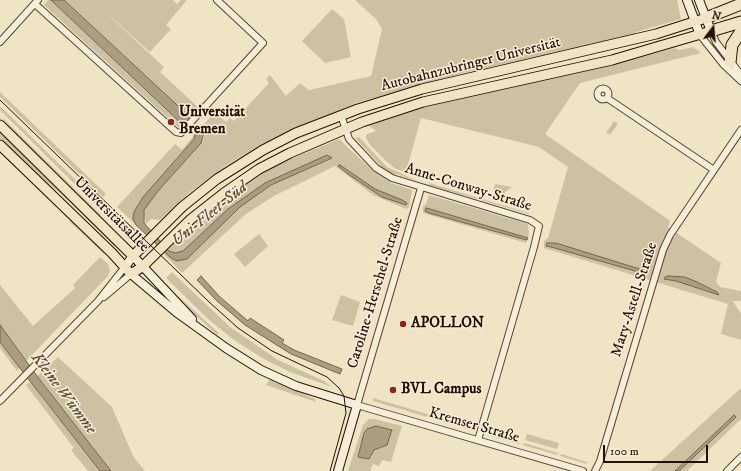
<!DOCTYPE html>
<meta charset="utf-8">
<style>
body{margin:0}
#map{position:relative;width:741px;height:471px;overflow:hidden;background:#efe5c4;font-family:"IM FELL DW Pica",serif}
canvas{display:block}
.north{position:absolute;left:693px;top:8px;width:40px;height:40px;-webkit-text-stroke:3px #f5eed9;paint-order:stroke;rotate:16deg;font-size:11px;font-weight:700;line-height:16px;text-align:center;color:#281000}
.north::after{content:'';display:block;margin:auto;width:14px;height:18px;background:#281000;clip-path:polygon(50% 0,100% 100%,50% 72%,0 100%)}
.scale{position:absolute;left:603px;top:445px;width:105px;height:18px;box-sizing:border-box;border:2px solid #281000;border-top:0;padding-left:5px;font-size:12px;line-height:14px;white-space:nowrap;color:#281000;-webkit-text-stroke:3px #f5eed9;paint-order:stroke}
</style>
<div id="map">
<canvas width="741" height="471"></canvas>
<div class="north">N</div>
<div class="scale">100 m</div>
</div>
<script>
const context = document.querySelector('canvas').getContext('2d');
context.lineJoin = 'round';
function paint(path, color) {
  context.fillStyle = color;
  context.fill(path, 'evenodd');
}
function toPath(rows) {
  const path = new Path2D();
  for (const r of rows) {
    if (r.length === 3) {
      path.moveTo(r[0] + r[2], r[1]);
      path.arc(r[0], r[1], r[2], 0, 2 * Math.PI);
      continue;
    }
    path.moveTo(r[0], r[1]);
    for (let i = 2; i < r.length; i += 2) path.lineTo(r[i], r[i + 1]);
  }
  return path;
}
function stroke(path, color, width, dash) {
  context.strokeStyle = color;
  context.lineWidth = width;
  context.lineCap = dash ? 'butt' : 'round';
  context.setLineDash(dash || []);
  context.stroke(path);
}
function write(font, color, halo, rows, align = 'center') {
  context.font = font + ' "IM FELL DW Pica",serif';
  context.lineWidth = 3;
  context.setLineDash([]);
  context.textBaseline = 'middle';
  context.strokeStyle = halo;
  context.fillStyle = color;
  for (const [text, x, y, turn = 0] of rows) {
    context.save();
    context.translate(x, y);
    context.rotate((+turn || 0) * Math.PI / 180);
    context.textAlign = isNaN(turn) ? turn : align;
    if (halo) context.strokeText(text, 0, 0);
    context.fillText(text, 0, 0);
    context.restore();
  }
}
const green = toPath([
 [48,0,51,0,184,126,181,130,44,5],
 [64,0,173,0,177,4,181,0,187,0,166,25,171,29,150,52,99,6,164,67,160,72,200,109,191,118],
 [355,0,677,0,681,19,636,32,635,35,463,73,356,103,260,145,225,166,189,193,160,220,151,219,146,224,143,215,147,204,204,138,204,133,201,128,215,112,226,122,230,118,234,121,269,83,266,79,270,75,286,96,300,83,309,90,371,76,382,29,376,19],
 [332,9,344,19,351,57,325,63,302,41],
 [693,47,701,53,580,83,545,134,669,220,670,221,668,227,721,263,716,282,720,287,740,291,741,290,741,301,733,301,741,314,741,340,721,334,728,304,544,248,544,241,548,238,568,167,539,147,421,118,406,172,396,169,387,162,370,145,366,138,367,134,376,131,367,124,415,109,621,63,675,48,679,50],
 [0,92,106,194,103,197,0,97],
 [0,106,98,202,96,205,0,110],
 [0,115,101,215,99,217,18,137],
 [614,121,618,124,611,134,606,133],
 [0,129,116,244,114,246,61,194,40,177,0,138],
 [195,134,194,139,139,203,134,215,136,225,117,207,175,144,182,150],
 [359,137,387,167,418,181,396,174,394,175,385,170,355,138],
 [339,139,373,171,391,183,412,190,409,207,406,209,373,195,335,166,274,196,246,214,182,273,164,254,197,220,244,184,273,167],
 [429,183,529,213,529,214,429,185],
 [495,184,512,187,505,192,505,197,493,192],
 [429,195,528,224,529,234,526,243,423,213,423,206,426,204],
 [71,219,106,252,104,254,69,221],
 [259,234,268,246,245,267,234,254],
 [100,257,108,264,110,271,108,276,26,361,0,325,0,285,33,326,75,288,73,285],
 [172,272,230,327,278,360,324,381,332,387,290,372,262,358,234,340,208,319,166,278],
 [341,295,360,302,353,326,332,320],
 [179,297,219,333,217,335,191,311],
 [0,342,19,368,17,371,0,348],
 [58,357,112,407,133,456,145,471,111,471,37,376],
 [270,379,315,399,316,402,266,385],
 [30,382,100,471,88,471,71,450,74,448,26,385],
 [741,388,741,419,687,471,650,471],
 [373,398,472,427,471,430,373,401],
 [369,419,374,419,402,426,391,462,382,460,379,466,373,464,370,471,348,471,363,425],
 [491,433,519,442,519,444,491,436],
 [527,434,559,443,557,449,525,440],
 [524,443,558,453,557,455,523,445],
 [561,454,587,462,587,464,560,456]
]);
const water = toPath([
 [51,0,64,0,191,118,184,126,51,0],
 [201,128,204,133,201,143,158,191,144,210,144,223,169,251,175,253,183,251,228,209,265,183,327,155,332,158,271,185,240,207,187,259,177,261,171,258,136,225,133,219,134,212,143,197,194,139,195,134,201,128],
 [340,165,375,189,402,200,407,203,406,205,382,197,348,174,338,166,340,165],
 [426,208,430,209,528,238,527,240,523,239,483,228,429,213,425,211,426,208],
 [547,243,556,243,646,271,645,274,642,273,551,247,546,246,547,243],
 [201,276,220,297,248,321,250,318,284,340,282,343,294,350,342,369,340,374,291,354,245,325,217,301,197,280,201,276],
 [668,276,685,277,697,282,717,292,719,295,676,281,664,279,665,277,668,276],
 [0,325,37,376,111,471,100,471,19,367,0,342,0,325],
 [734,415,736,417,679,471,675,471,734,415],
 [376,426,392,430,387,445,374,450,369,459,358,457,364,433,367,429,376,426]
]);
const street = toPath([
 [35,4,176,132,181,133,263,43,217,0],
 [711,31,716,42,741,75],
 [700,35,723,64,741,81],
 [0,42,38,0],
 [603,94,5.5],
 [607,98,714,170],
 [341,115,349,139,376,168,392,178,530,220,539,226,534,247,478,440],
 [421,188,357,405,583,471],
 [104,297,131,274],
 [0,401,98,301,124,268],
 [595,471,600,461,663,250,670,235,741,130],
 [727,471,741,457]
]);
const secondary = toPath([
 [687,0,700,35],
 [699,0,711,31],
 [124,268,133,256,192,319],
 [131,274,176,312,226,348,261,370,296,386,357,405,338,471]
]);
const primary = toPath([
 [0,125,133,256,182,207,217,179,263,150,296,133,358,109,422,89,656,34,706,18],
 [0,145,112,253,131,274,142,267,191,219,224,193,259,169,290,153,362,122,423,102,612,60,711,31]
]);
const highway = toPath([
 [706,18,741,4],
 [711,31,741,22],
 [730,62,732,45,741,31]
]);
const tram = toPath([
 [0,100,208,301,238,328,272,351,327,377,339,388,344,396,346,413,330,471]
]);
const markers = [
 [171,122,4,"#8f2418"],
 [403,324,4,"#8f2418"],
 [393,390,4,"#8f2418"]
];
const streetNames = [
 ["Autobahnzubringer Universität",471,65,-14],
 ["Anne-Conway-Straße",468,188,17],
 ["Universitätsallee",111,215,45],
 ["Caroline-Herschel-Straße",376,293,-73],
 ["Mary-Astell-Straße",635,300,-72],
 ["Kremser Straße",474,426,16]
];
const poiNames = [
 ["Universität",179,113],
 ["Bremen",179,130],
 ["APOLLON",411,324],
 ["BVL Campus",401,390]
];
const waterNames = [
 ["Uni-Fleet-Süd",210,215,-39],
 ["Kleine Wümme",63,394,53]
];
paint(green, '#cdc1a3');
paint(water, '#ab9d81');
stroke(water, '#77654d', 1);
stroke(street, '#5a4531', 8);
stroke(secondary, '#281000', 10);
stroke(primary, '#281000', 11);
stroke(highway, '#281000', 13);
stroke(street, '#f5eed9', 6);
stroke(secondary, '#f5eed9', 8);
stroke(primary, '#efe5c4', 9);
stroke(highway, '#efe5c4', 11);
stroke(tram, '#281000', 1);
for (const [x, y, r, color] of markers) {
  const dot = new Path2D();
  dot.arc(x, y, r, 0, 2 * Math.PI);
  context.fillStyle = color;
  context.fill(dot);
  stroke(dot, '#f5eed9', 1.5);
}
write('15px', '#281000', '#f5eed9', streetNames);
write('bold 15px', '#281000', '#f5eed9', poiNames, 'left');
write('italic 16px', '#634f3a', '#f5eed9', waterNames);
</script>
